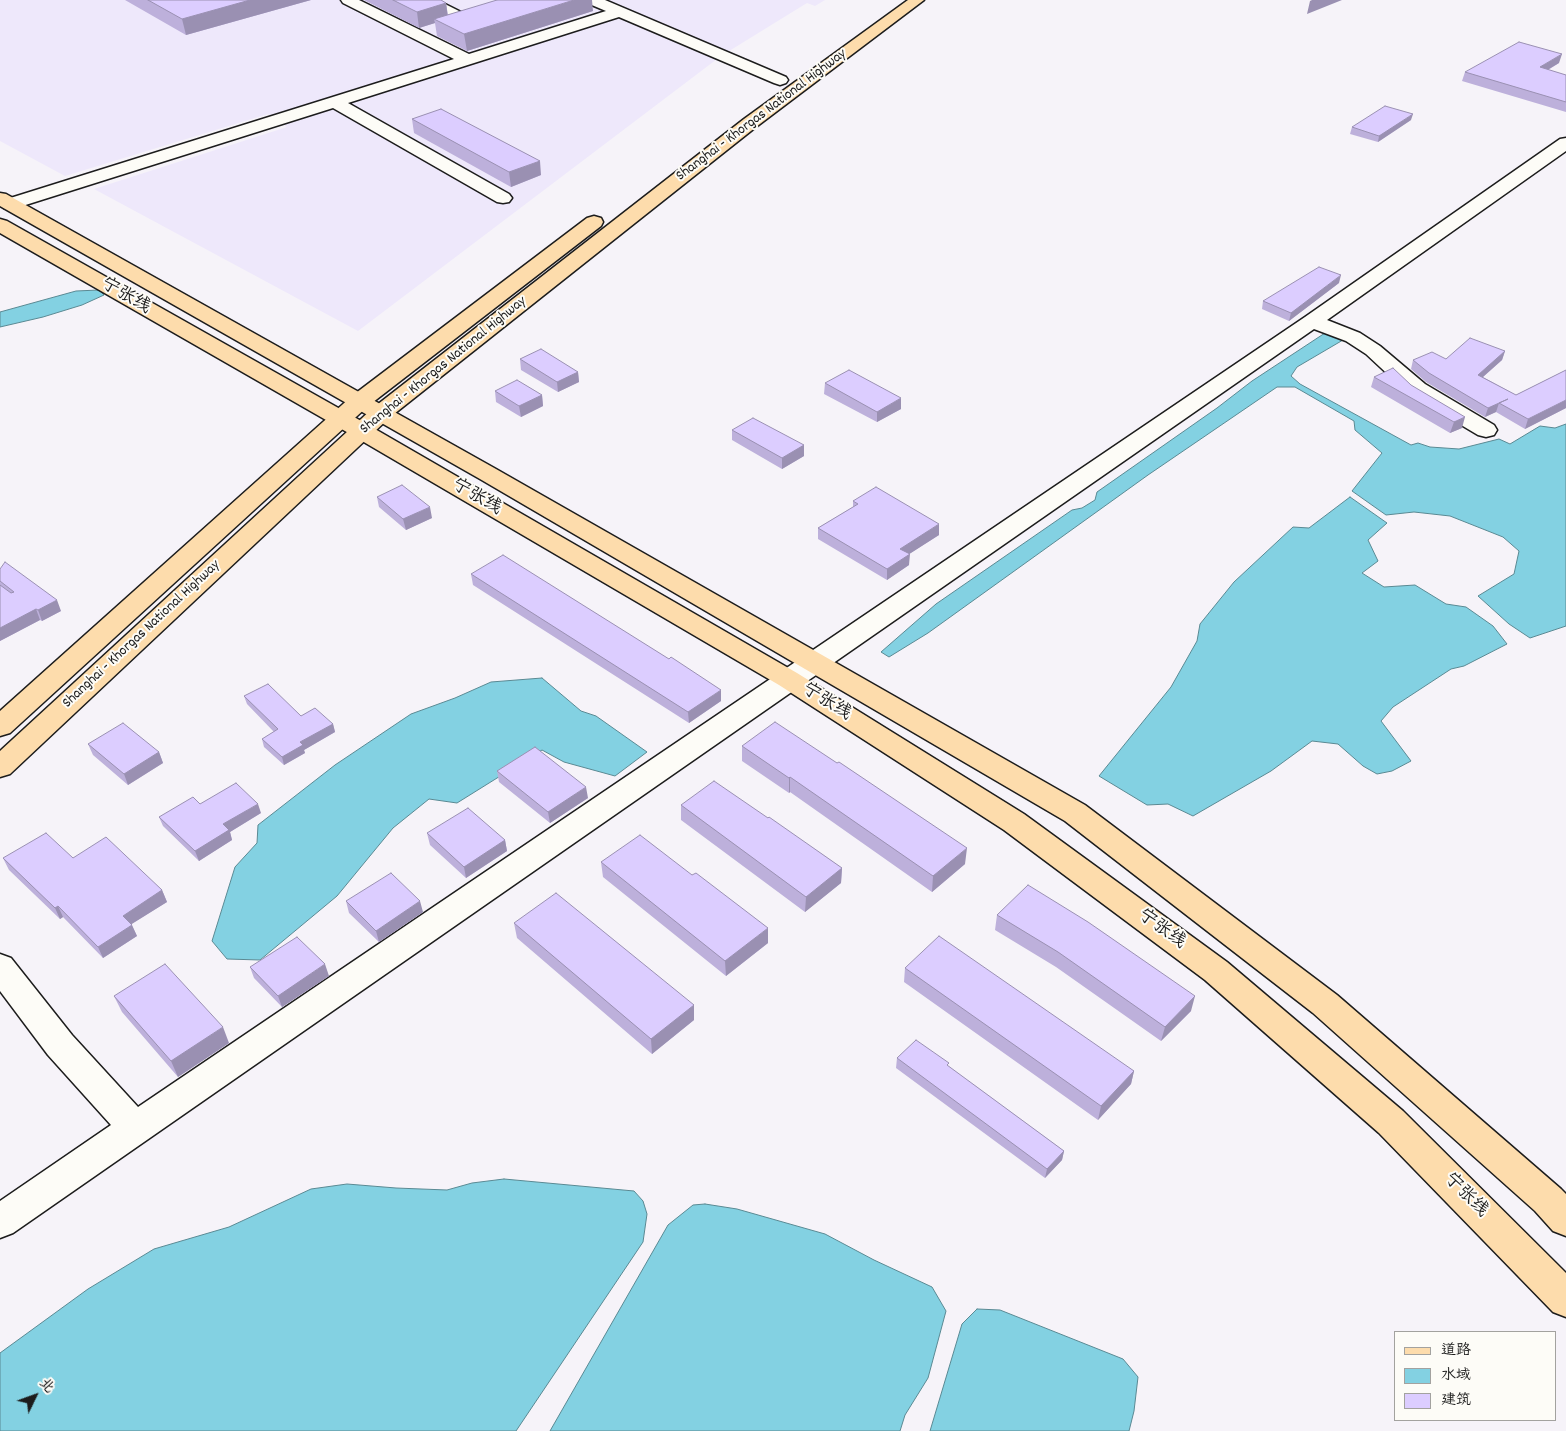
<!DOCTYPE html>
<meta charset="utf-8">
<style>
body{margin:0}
#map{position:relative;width:1566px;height:1431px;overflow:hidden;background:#f6f3f9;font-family:Dekko,"LXGW WenKai TC",sans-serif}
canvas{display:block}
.legend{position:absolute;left:1394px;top:1331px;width:162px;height:90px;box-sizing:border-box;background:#fdfcf7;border:1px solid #a3a29f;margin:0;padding:6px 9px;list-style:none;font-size:15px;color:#1c1c1c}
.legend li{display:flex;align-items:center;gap:10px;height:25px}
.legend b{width:25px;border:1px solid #a3a29f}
.north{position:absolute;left:10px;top:1371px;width:50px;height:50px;-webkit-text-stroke:4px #fdfcf7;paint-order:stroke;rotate:48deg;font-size:14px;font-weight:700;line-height:20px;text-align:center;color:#1c1c1c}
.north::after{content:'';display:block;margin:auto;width:18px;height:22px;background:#1c1c1c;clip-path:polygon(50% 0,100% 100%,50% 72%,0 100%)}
</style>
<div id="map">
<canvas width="1566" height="1431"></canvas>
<ul class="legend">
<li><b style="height:6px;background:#fddcac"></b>道路</li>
<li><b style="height:14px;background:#83d1e2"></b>水域</li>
<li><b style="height:14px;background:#dccdff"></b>建筑</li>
</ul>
<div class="north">北</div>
</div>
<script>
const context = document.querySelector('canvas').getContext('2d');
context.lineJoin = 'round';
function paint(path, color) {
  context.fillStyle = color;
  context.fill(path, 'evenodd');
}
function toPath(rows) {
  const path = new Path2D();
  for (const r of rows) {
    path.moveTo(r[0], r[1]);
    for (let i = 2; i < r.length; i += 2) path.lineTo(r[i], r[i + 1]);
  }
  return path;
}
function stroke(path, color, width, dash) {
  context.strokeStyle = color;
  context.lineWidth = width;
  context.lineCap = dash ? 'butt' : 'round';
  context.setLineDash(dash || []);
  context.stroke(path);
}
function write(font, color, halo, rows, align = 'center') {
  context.font = font + ' Dekko,"LXGW WenKai TC",sans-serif';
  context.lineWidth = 4;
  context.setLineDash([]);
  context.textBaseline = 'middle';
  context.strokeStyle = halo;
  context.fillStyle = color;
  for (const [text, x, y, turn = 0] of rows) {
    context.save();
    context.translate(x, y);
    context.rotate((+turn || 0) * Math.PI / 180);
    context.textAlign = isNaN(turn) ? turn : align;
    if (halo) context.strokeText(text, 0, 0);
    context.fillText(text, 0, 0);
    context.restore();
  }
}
const built = toPath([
 [0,0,825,0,815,6,807,3,721,56,358,331,94,189,287,127,268,114,65,176,0,141]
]);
const water = toPath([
 [99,290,104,295,82,305,43,317,0,327,0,312,76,291,99,290],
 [1325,333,1343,340,1297,367,1291,376,1300,384,1411,445,1418,443,1430,447,1459,449,1499,439,1510,444,1540,426,1555,428,1566,424,1566,626,1530,638,1509,624,1478,596,1514,574,1519,551,1503,537,1450,516,1414,512,1386,515,1352,491,1382,453,1355,430,1354,421,1295,387,1277,387,1148,475,928,633,889,657,881,652,936,604,1072,510,1082,508,1095,500,1097,492,1217,408,1252,381,1325,333],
 [1350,497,1387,523,1368,540,1378,561,1362,573,1384,587,1415,585,1446,604,1466,607,1493,626,1507,644,1464,666,1451,669,1393,707,1381,721,1411,761,1392,771,1377,774,1363,766,1338,744,1312,741,1271,771,1193,816,1168,804,1147,805,1099,776,1171,687,1197,641,1200,624,1234,582,1293,527,1309,528,1350,497],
 [542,678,581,711,596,716,647,752,615,776,564,762,542,750,457,803,429,799,393,828,337,896,260,960,227,959,212,941,235,867,257,843,258,825,335,765,411,714,455,698,491,682,542,678],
 [504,1179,634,1191,643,1201,647,1214,643,1242,516,1431,0,1431,0,1353,88,1289,154,1249,229,1227,311,1189,347,1184,396,1188,447,1190,472,1183,504,1179],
 [705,1204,737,1209,825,1234,874,1260,932,1287,946,1311,928,1378,905,1415,900,1431,550,1431,668,1225,693,1205,705,1204],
 [977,1309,1000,1310,1123,1359,1138,1377,1134,1411,1129,1431,930,1431,962,1324,977,1309]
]);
const minor = toPath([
 [341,0,359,0,469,54,606,11,587,3,585,0,605,0,786,77,788,80,786,83,780,85,774,83,619,17,348,103,509,194,512,198,509,202,503,203,497,202,333,108,16,208,10,209,4,208,1,204,4,200,454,59,343,3,341,0],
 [419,0,437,0,471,17,474,20,471,23,461,23,421,3,419,0],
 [1566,138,1566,151,1327,320,1360,333,1380,346,1425,384,1494,425,1497,430,1494,435,1486,437,1478,435,1409,394,1366,354,1346,341,1314,329,13,1233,0,1238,0,1201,111,1125,48,1055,0,991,0,954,11,958,72,1035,138,1107,1305,317,1560,139,1566,138]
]);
const major = toPath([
 [0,193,6,194,496,469,1085,805,1337,995,1561,1189,1566,1194,1566,1236,1553,1231,1535,1211,1313,1013,1065,821,480,479,0,206,0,193],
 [0,219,7,221,349,414,797,673,1024,814,1227,962,1403,1111,1566,1273,1566,1317,1553,1312,1379,1133,1205,980,1004,830,779,685,333,424,0,233,0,219]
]);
const highway = toPath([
 [908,0,924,0,756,127,389,418,10,774,0,777,0,751,373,408,744,119,908,0],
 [594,216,601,218,603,222,601,226,368,406,10,733,0,736,0,711,352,396,587,218,594,216]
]);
const wall = toPath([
 [125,0,311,0,186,35],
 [364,0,441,0,446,3,448,15,593,11,467,51,437,36,435,23,419,28],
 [1559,63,1548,70,1566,75,1566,112,1462,81,1465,72],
 [412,119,541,175,511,187,414,133],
 [1411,120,1378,142,1350,134,1352,127],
 [1339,283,1289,321,1262,309,1263,301],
 [1505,351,1502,360,1483,377,1516,395,1566,370,1566,408,1525,429,1496,412,1485,417,1426,382,1411,369,1413,360,1446,359],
 [520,359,578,372,579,382,558,392,521,370],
 [1374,377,1411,385,1462,428,1450,433,1371,387],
 [825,383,901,409,877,422,824,394],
 [495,391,542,395,543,406,521,417,496,402],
 [732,430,804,445,804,456,782,469,732,440],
 [377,497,432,518,406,530,379,507],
 [853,501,939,535,909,554,909,565,887,580,818,539,818,528,853,507],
 [0,569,61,611,42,621,40,620,0,641],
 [471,574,721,701,689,723,473,585],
 [244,696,301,716,333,724,335,732,304,750,305,753,284,765,264,747,262,739,274,732,247,704],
 [88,744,159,752,163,763,128,785,93,755],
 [742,746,965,864,932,892,790,792,789,793,742,761],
 [497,771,588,798,550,823,499,782],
 [200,804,261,813,230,832,232,840,199,861,163,826,159,817],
 [681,805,768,818,842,868,841,883,805,912,681,820],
 [427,833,505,840,507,851,466,878,430,845],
 [3,858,162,890,167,902,131,924,137,936,103,958,63,917,60,919,9,870],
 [601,862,768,943,726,976,603,877],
 [346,901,423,912,379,942,349,913],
 [997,915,1191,1011,1161,1041,1056,967,995,930],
 [514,923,694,1005,694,1020,652,1054,517,938],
 [250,967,329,976,282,1007,254,978],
 [905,968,1134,1071,1131,1084,1098,1120,904,982],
 [114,996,229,1043,178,1077,122,1012],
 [897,1058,948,1066,1064,1151,1062,1160,1045,1178,896,1068]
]);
const shadedWall = toPath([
 [250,0,311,0,186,35,182,19],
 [574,0,592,0,593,11,467,51,464,34],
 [1312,0,1342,0,1307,14,1310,1],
 [446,3,448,19,434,19,435,23,419,28,417,12],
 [1562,54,1559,63,1537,76,1540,67],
 [1413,114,1411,120,1378,142,1379,136],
 [540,161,541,175,511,187,509,172],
 [1341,275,1339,283,1289,321,1291,313],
 [1505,351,1502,360,1475,384,1478,375],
 [578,372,579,382,558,392,557,382],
 [542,395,543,406,521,417,519,406],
 [901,398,901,409,877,422,877,412],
 [1566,400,1566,408,1525,429,1528,419],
 [1499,403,1496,412,1485,417,1488,408],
 [1465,417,1462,428,1450,433,1454,422],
 [804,445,804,456,782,469,782,458],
 [430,507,432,518,406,530,403,519],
 [939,524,939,535,900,560,900,549],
 [910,554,909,565,887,580,887,569],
 [57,600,61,611,42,621,38,610],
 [36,609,40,620,0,641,0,628],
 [721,690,721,701,689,723,688,712],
 [333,724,335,732,304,750,305,753,284,765,282,757,300,742],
 [159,752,163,763,128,785,124,774],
 [790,777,790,792,789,793,789,778],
 [586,787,588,798,550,823,548,812],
 [258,804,261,813,230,832,232,840,199,861,195,851,223,824],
 [505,840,507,851,466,878,464,867],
 [967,848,965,864,932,892,933,876],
 [842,868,841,883,805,912,806,897],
 [162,890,167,902,127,927,123,916],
 [420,901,423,912,379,942,376,931],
 [58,906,63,917,60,919,55,908],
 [132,925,137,936,103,958,98,947],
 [768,928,768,943,726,976,725,961],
 [325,964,329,976,282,1007,278,996],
 [1195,996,1191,1011,1161,1041,1165,1027],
 [694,1005,694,1020,652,1054,651,1039],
 [223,1027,229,1043,178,1077,171,1061],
 [1134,1071,1131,1084,1098,1120,1101,1106],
 [1064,1151,1062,1160,1045,1178,1047,1169]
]);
const building = toPath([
 [148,0,250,0,182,19,148,0],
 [393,0,441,0,446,3,417,12,393,0],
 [497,0,574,0,464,34,434,19,497,0],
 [1519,42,1562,54,1540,67,1566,75,1566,102,1465,72,1519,42],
 [1385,106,1413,114,1379,136,1352,127,1385,106],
 [441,109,540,161,509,172,412,119,441,109],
 [1319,267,1341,275,1291,313,1263,301,1319,267],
 [1470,338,1505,351,1478,375,1516,395,1566,370,1566,400,1528,419,1499,403,1508,399,1488,408,1429,373,1413,360,1432,352,1446,359,1470,338],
 [541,349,578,372,557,382,520,359,541,349],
 [1393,368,1411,385,1465,417,1454,422,1374,377,1393,368],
 [849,370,901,398,877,412,825,383,849,370],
 [517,380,542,395,519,406,495,391,517,380],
 [753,418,804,445,782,458,732,430,753,418],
 [402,485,430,507,403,519,377,497,402,485],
 [876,487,939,524,900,549,910,554,887,569,818,528,858,504,853,501,876,487],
 [503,555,669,659,671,657,721,690,688,712,471,574,503,555],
 [5,562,57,600,38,610,36,609,0,628,0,585,11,593,14,592,0,581,0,569,5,562],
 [268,684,301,716,315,708,333,724,300,742,303,745,282,757,262,739,278,729,244,696,268,684],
 [775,722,837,763,839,762,967,848,933,876,790,777,789,778,742,746,775,722],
 [123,723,159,752,124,774,88,744,123,723],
 [535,747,586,787,548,812,497,771,535,747],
 [714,781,768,818,769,817,842,868,806,897,681,805,714,781],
 [236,783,258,804,223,824,229,830,195,851,159,817,193,797,200,804,236,783],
 [468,808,505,840,464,867,427,833,468,808],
 [46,833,73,858,106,837,162,890,123,916,132,925,98,947,58,906,55,908,3,858,46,833],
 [640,835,692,875,696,873,768,928,725,961,601,862,640,835],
 [391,873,420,901,376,931,346,901,391,873],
 [1028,885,1088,922,1195,996,1165,1027,1058,952,997,915,1028,885],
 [556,893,694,1005,651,1039,514,923,556,893],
 [939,936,1134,1071,1101,1106,905,968,939,936],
 [297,937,325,964,278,996,250,967,297,937],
 [165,964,223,1027,171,1061,114,996,165,964],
 [916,1040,949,1063,947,1065,1064,1151,1047,1169,897,1058,916,1040]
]);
const farStreetnames = [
 ["Shanghai - Khorgas National Highway",762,116,-37],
 ["Shanghai - Khorgas National Highway",444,366,-39],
 ["Shanghai - Khorgas National Highway",142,635,-43]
];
const streetNames = [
 ["宁张线",125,297,30],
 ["宁张线",476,498,30],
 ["宁张线",826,703,32],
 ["宁张线",1161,930,36],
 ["宁张线",1465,1196,45]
];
paint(built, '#eee8fb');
paint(water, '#83d1e2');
stroke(water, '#5a8993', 1);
stroke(minor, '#1c1c1c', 3);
stroke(major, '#1c1c1c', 3);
stroke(highway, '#1c1c1c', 3);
paint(minor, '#fdfcf7');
paint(major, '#fddcac');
paint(highway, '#fddcac');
paint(wall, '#bdb0db');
paint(shadedWall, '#9a90b2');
paint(building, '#dccdff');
stroke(building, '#9a90b2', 1);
write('15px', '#1c1c1c', '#fdfcf7', farStreetnames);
write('18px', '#1c1c1c', '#fdfcf7', streetNames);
</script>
